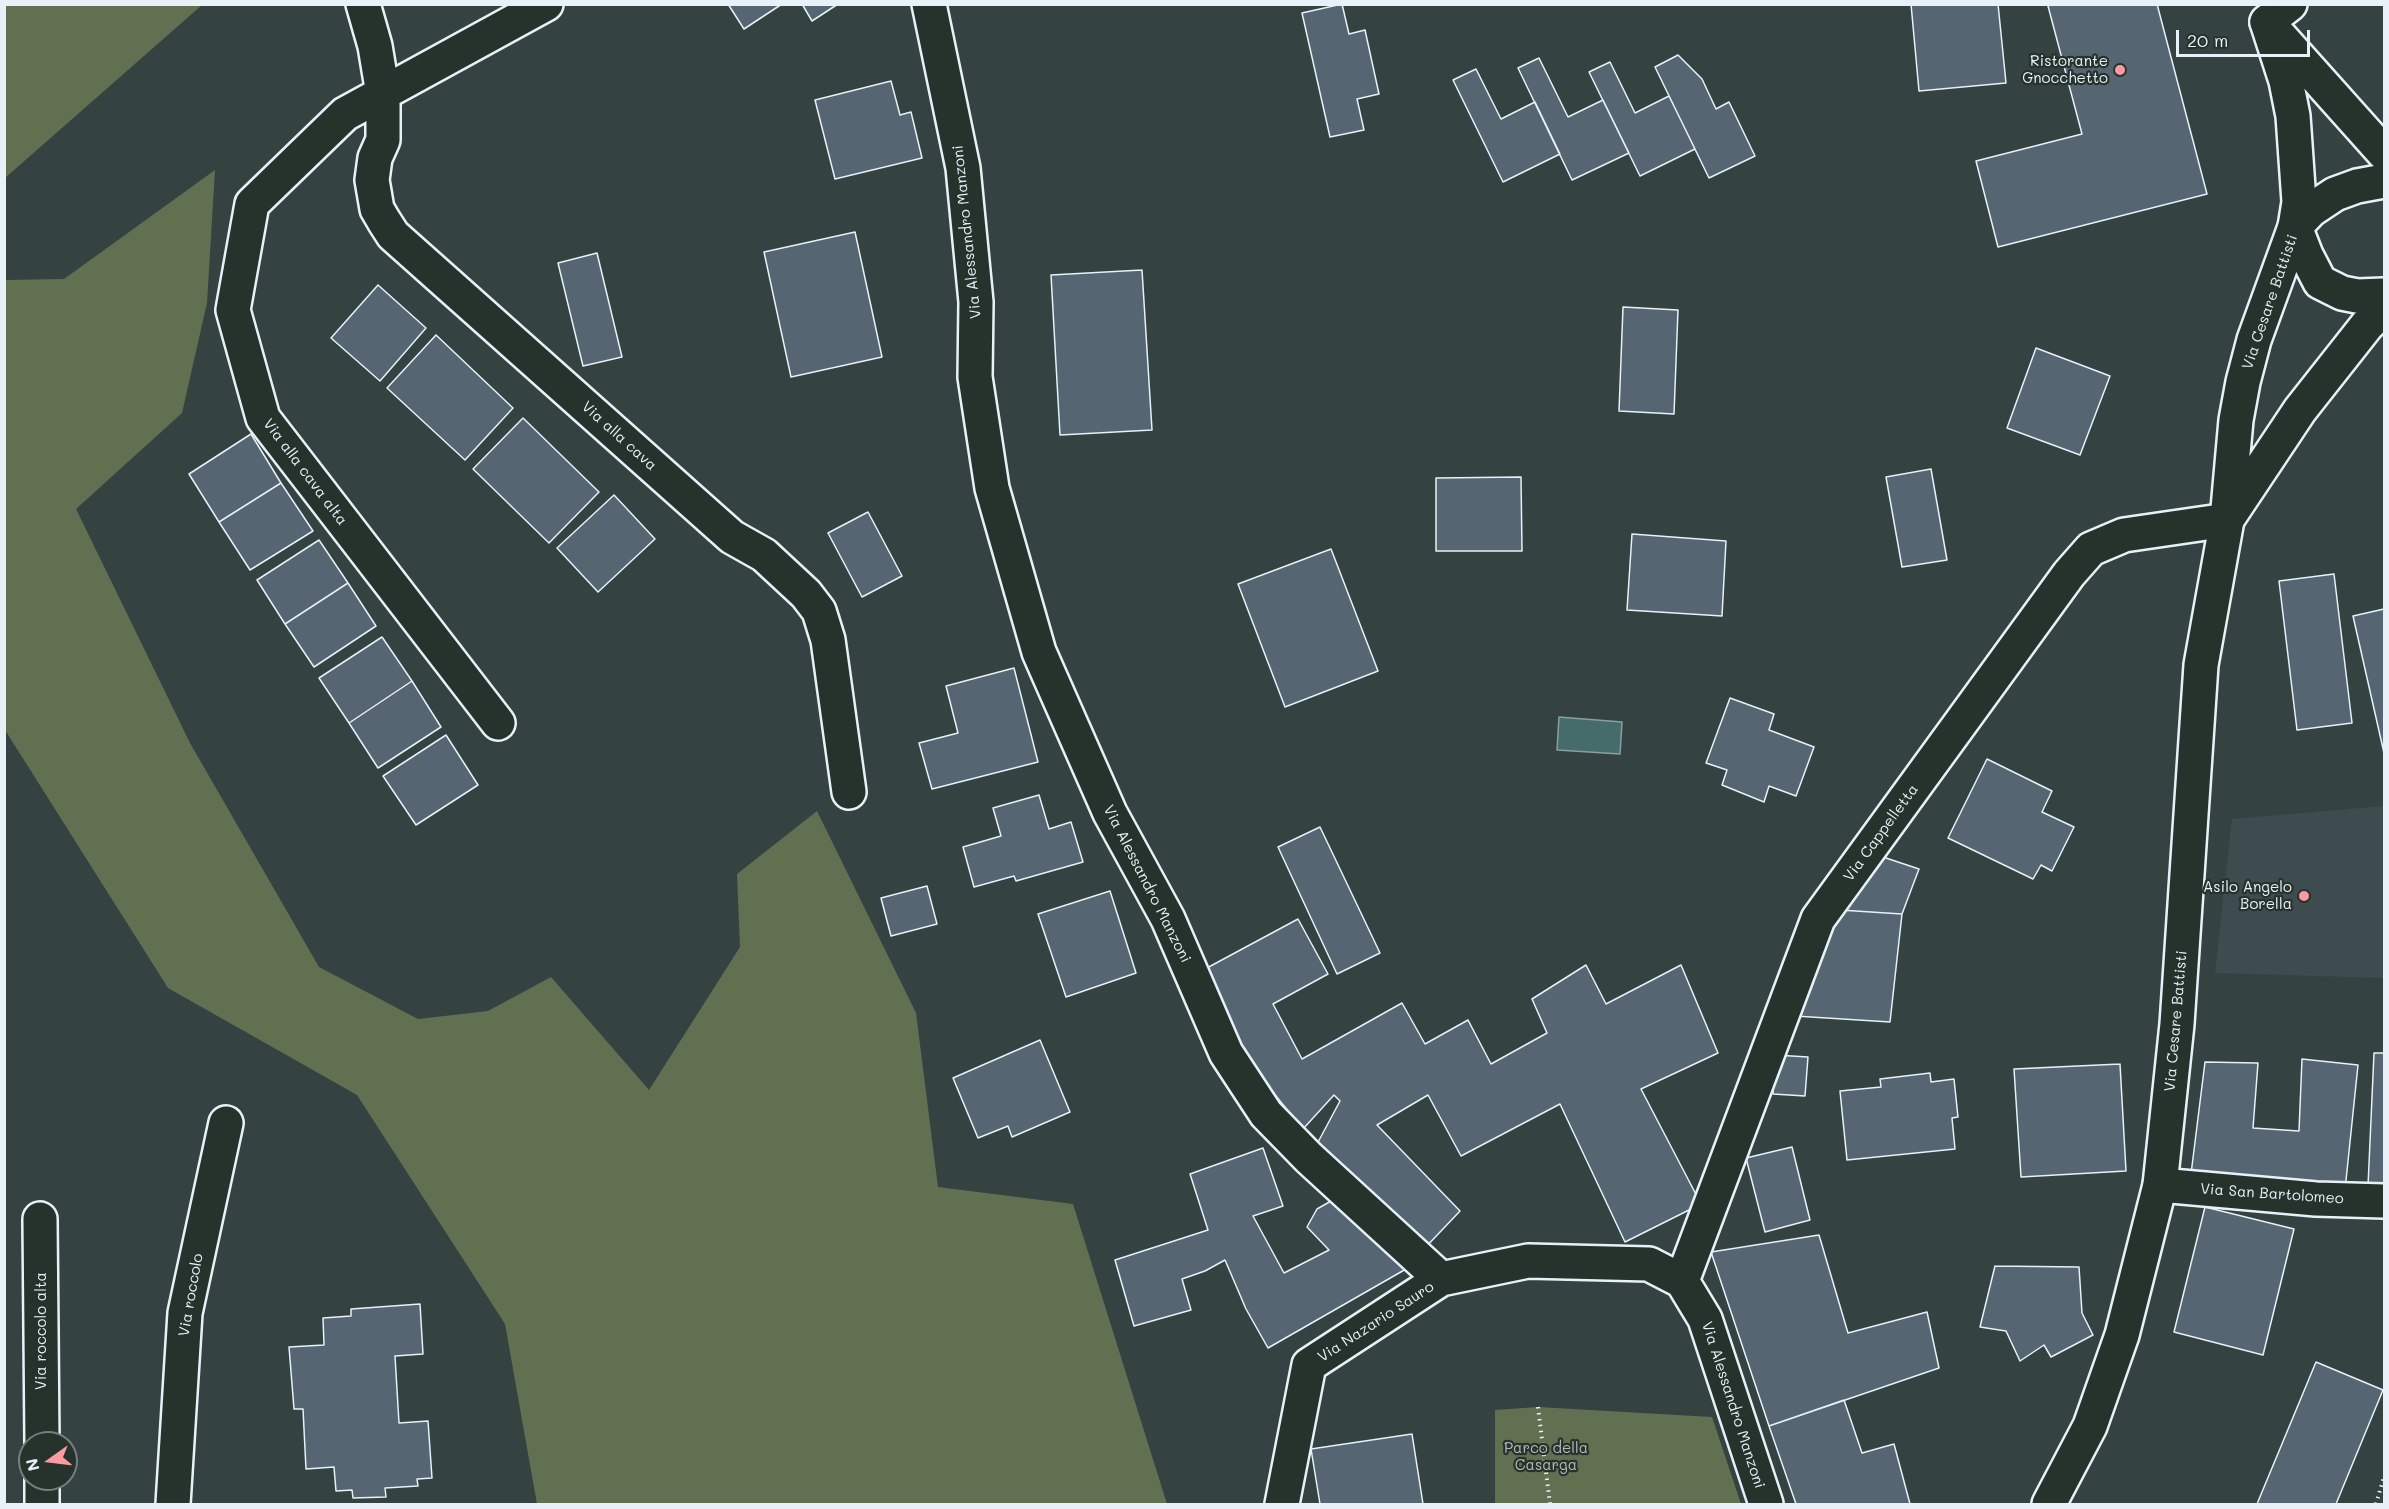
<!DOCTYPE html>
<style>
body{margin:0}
#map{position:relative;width:2389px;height:1509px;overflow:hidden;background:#344242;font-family:Mali,sans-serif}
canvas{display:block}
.frame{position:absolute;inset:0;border:6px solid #e8f1f8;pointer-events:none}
.north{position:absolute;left:18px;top:1431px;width:60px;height:60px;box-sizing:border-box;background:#26332d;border:2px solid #747f7e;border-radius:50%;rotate:256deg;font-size:16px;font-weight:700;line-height:24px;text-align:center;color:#e8f1f8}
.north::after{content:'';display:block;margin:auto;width:21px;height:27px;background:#ff9aa2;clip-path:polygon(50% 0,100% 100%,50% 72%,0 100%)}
.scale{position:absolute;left:2176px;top:30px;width:134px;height:27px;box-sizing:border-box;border:3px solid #e8f1f8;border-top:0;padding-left:8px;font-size:18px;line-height:21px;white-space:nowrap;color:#e8f1f8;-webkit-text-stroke:4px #26332d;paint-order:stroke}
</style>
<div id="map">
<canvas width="2389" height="1509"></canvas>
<div class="frame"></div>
<div class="north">N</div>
<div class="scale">20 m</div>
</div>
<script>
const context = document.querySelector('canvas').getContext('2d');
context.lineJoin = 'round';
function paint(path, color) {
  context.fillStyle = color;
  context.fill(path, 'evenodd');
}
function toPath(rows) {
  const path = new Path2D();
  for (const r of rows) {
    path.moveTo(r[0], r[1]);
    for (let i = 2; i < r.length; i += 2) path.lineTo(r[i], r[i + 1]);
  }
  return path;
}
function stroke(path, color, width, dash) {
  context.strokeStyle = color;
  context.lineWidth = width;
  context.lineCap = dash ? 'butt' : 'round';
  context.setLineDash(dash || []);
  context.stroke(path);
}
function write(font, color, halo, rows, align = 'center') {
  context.font = font + ' Mali,sans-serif';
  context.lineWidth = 4.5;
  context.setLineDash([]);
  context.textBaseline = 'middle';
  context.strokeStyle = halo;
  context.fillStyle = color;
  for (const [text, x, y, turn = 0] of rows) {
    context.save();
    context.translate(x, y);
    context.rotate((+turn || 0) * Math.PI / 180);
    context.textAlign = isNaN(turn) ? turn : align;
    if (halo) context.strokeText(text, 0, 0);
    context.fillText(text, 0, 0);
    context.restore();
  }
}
const built = toPath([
 [2384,806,2384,978,2215,973,2232,819]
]);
const green = toPath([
 [5,4,202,4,202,5,5,178],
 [215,170,207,303,182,413,76,509,190,743,319,967,418,1019,488,1011,551,977,649,1090,740,947,737,874,817,811,916,1013,938,1187,1073,1204,1167,1504,537,1504,505,1324,357,1095,168,988,5,730,5,280,64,279],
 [1538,1407,1712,1417,1741,1504,1495,1504,1495,1410]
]);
const water = toPath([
 [1559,717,1622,722,1620,754,1557,750,1559,717]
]);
const building = toPath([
 [728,4,782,4,744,29,728,4],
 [802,4,838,4,812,21,802,4],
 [1342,4,1349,34,1365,30,1379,94,1357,99,1364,130,1330,137,1302,13,1342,4],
 [1911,4,1998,4,2006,83,1919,91,1911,4],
 [2053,4,2157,4,2207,194,1998,247,1976,161,2082,134,2048,6,2053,4],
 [1678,55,1702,79,1716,109,1729,102,1755,156,1709,178,1655,67,1678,55],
 [1539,58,1568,117,1603,100,1629,153,1572,180,1518,68,1539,58],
 [1610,62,1635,113,1669,96,1695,149,1640,176,1589,72,1610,62],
 [1476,69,1501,119,1535,102,1560,154,1503,182,1453,80,1476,69],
 [891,81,900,115,911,112,922,158,835,179,815,100,891,81],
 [855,232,882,357,791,377,764,252,855,232],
 [597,253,622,357,583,366,558,263,597,253],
 [1142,270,1152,430,1060,435,1051,275,1142,270],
 [378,285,426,328,380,381,331,338,378,285],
 [1623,307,1678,310,1674,414,1619,411,1623,307],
 [436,335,513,408,465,460,387,388,436,335],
 [2036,348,2110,376,2080,455,2007,428,2036,348],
 [523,418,599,492,549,543,473,469,523,418],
 [251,434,281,483,219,522,189,474,251,434],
 [1931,469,1947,560,1902,567,1886,477,1931,469],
 [1521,477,1522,551,1436,551,1436,478,1521,477],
 [281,483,313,531,250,570,219,522,281,483],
 [614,495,655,539,598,592,557,548,614,495],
 [868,512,902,576,862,597,828,533,868,512],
 [1632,534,1726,541,1722,616,1627,610,1632,534],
 [319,540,348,583,285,624,257,580,319,540],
 [1331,549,1378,671,1285,707,1238,584,1331,549],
 [2334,574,2352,723,2297,730,2279,581,2334,574],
 [348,583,376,626,314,667,285,624,348,583],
 [2384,609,2384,753,2353,616,2384,609],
 [382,637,412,681,349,723,319,678,382,637],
 [1014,668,1038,762,932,789,919,743,958,733,946,686,1014,668],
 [412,681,441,727,378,768,349,723,412,681],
 [1730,698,1774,714,1769,730,1814,747,1796,796,1769,786,1764,802,1722,785,1727,770,1706,763,1730,698],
 [446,735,478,785,416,825,383,776,446,735],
 [1987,759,2052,791,2042,812,2074,827,2052,871,2041,865,2033,879,1948,838,1987,759],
 [1039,795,1049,829,1071,822,1083,862,1016,881,1014,876,974,887,963,847,1001,836,993,808,1039,795],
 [1320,827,1380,953,1337,974,1278,847,1320,827],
 [1874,854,1919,869,1902,914,1840,910,1874,854],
 [927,886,937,924,891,936,881,898,927,886],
 [1110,891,1136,973,1066,997,1038,914,1110,891],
 [1840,910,1902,914,1890,1022,1795,1016,1840,910],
 [1298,919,1328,974,1273,1004,1302,1059,1402,1003,1425,1044,1468,1020,1491,1064,1547,1033,1532,999,1586,965,1606,1004,1681,965,1718,1053,1641,1089,1701,1204,1625,1242,1560,1104,1461,1156,1428,1095,1377,1125,1460,1211,1423,1250,1317,1144,1340,1101,1334,1095,1303,1129,1248,1062,1205,969,1298,919],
 [1040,1040,1070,1112,1012,1137,1008,1126,978,1138,953,1078,1040,1040],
 [2374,1053,2384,1053,2384,1187,2368,1186,2374,1053],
 [1775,1055,1808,1057,1805,1096,1773,1094,1775,1055],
 [2302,1059,2358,1065,2345,1190,2191,1174,2205,1062,2258,1063,2253,1128,2299,1131,2302,1059],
 [2120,1064,2126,1171,2021,1177,2014,1069,2120,1064],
 [1930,1073,1931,1082,1954,1079,1958,1117,1952,1118,1955,1149,1847,1160,1840,1091,1881,1087,1880,1079,1930,1073],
 [1792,1147,1810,1220,1765,1232,1746,1158,1792,1147],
 [1263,1148,1283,1206,1253,1216,1284,1273,1329,1250,1307,1227,1317,1209,1338,1197,1406,1269,1268,1348,1246,1309,1225,1260,1205,1271,1182,1279,1191,1310,1134,1326,1115,1260,1208,1230,1190,1174,1263,1148],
 [2205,1207,2294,1229,2263,1355,2174,1332,2205,1207],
 [1819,1235,1848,1333,1927,1312,1939,1368,1769,1426,1711,1252,1819,1235],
 [1995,1266,2079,1267,2082,1313,2093,1335,2051,1357,2044,1345,2020,1361,2006,1331,1980,1327,1995,1266],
 [420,1304,423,1354,395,1356,399,1423,428,1421,432,1478,417,1479,418,1486,385,1488,386,1497,353,1498,352,1490,336,1491,334,1467,306,1469,303,1409,294,1409,289,1347,324,1345,323,1318,351,1316,351,1309,420,1304],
 [2316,1362,2383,1390,2336,1504,2257,1504,2316,1362],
 [1844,1400,1862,1453,1894,1444,1910,1504,1796,1504,1769,1426,1844,1400],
 [1412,1434,1423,1504,1320,1504,1311,1449,1412,1434]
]);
const path = toPath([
 [1538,1407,1550,1504],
 [2376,1504,2384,1477]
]);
const street = toPath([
 [363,4,375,46,383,94,383,140,375,158,372,180,377,209,384,221,393,235,732,537,764,555,806,594,819,611,828,640,849,792],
 [929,4,963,168,976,302,975,377,992,488,1039,652,1110,813,1168,919,1226,1053,1266,1114,1309,1158,1441,1279,1528,1261,1649,1264,1682,1281,1705,1319,1766,1504],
 [2267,22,2290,4],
 [2384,181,2357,186,2335,194,2311,210,2295,227,2306,255,2320,282,2342,293,2357,296,2384,295],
 [498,723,263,418,233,310,252,204,345,114,546,4],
 [2160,1185,2316,1199,2384,1201],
 [40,1219,42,1443],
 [1682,1281,1818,919,2069,574,2091,549,2124,535,2227,520],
 [42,1479,42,1504],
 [173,1504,185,1313,226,1123],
 [1282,1504,1309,1365,1441,1279]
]);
const secondary = toPath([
 [2275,31,2384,153],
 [2228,518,2300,410,2367,325,2384,309],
 [2049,1504,2090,1426,2122,1335,2160,1185,2177,1024,2201,665,2227,520,2236,420,2243,382,2254,340,2295,227,2299,202,2293,116,2286,81,2267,22]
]);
const markers = [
 [2120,70,6,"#ff9aa2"],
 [2304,896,6,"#ff9aa2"]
];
const poiNames = [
 ["Ristorante",2108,61],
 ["Gnocchetto",2108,78],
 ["Asilo Angelo",2292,887],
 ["Borella",2292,904]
];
const streetNames = [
 ["Via Alessandro Manzoni",967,232,-96],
 ["Via Cesare Battisti",2270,302,-71],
 ["Via alla cava",619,436,42],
 ["Via alla cava alta",305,472,53],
 ["Via Cappelletta",1881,833,-54],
 ["Via Alessandro Manzoni",1147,884,63],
 ["Via Cesare Battisti",2176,1021,-85],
 ["Via San Bartolomeo",2272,1194,4],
 ["Via roccolo",191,1295,-80],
 ["Via Nazario Sauro",1376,1322,-33],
 ["Via roccolo alta",41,1331,-90],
 ["Via Alessandro Manzoni",1733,1405,72]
];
const parkNames = [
 ["Parco della",1546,1448],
 ["Casarga",1546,1465]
];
paint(built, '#3e4c50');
paint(green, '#627052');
paint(water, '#466b6b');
stroke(water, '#87a1a3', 1.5);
paint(building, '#556572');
stroke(building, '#e8f1f8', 1.5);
stroke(street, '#e8f1f8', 38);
stroke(secondary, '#e8f1f8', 38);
stroke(path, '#e8f1f8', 4, [1.5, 4.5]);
stroke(street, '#26332d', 33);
stroke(secondary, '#26332d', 33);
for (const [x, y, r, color] of markers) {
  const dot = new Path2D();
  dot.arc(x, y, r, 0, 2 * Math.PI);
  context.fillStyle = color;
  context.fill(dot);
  stroke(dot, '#26332d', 2);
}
write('15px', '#e8f1f8', '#26332d', poiNames, 'right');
write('15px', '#e8f1f8', '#26332d', streetNames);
write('15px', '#b2bdb6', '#26332d', parkNames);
</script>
